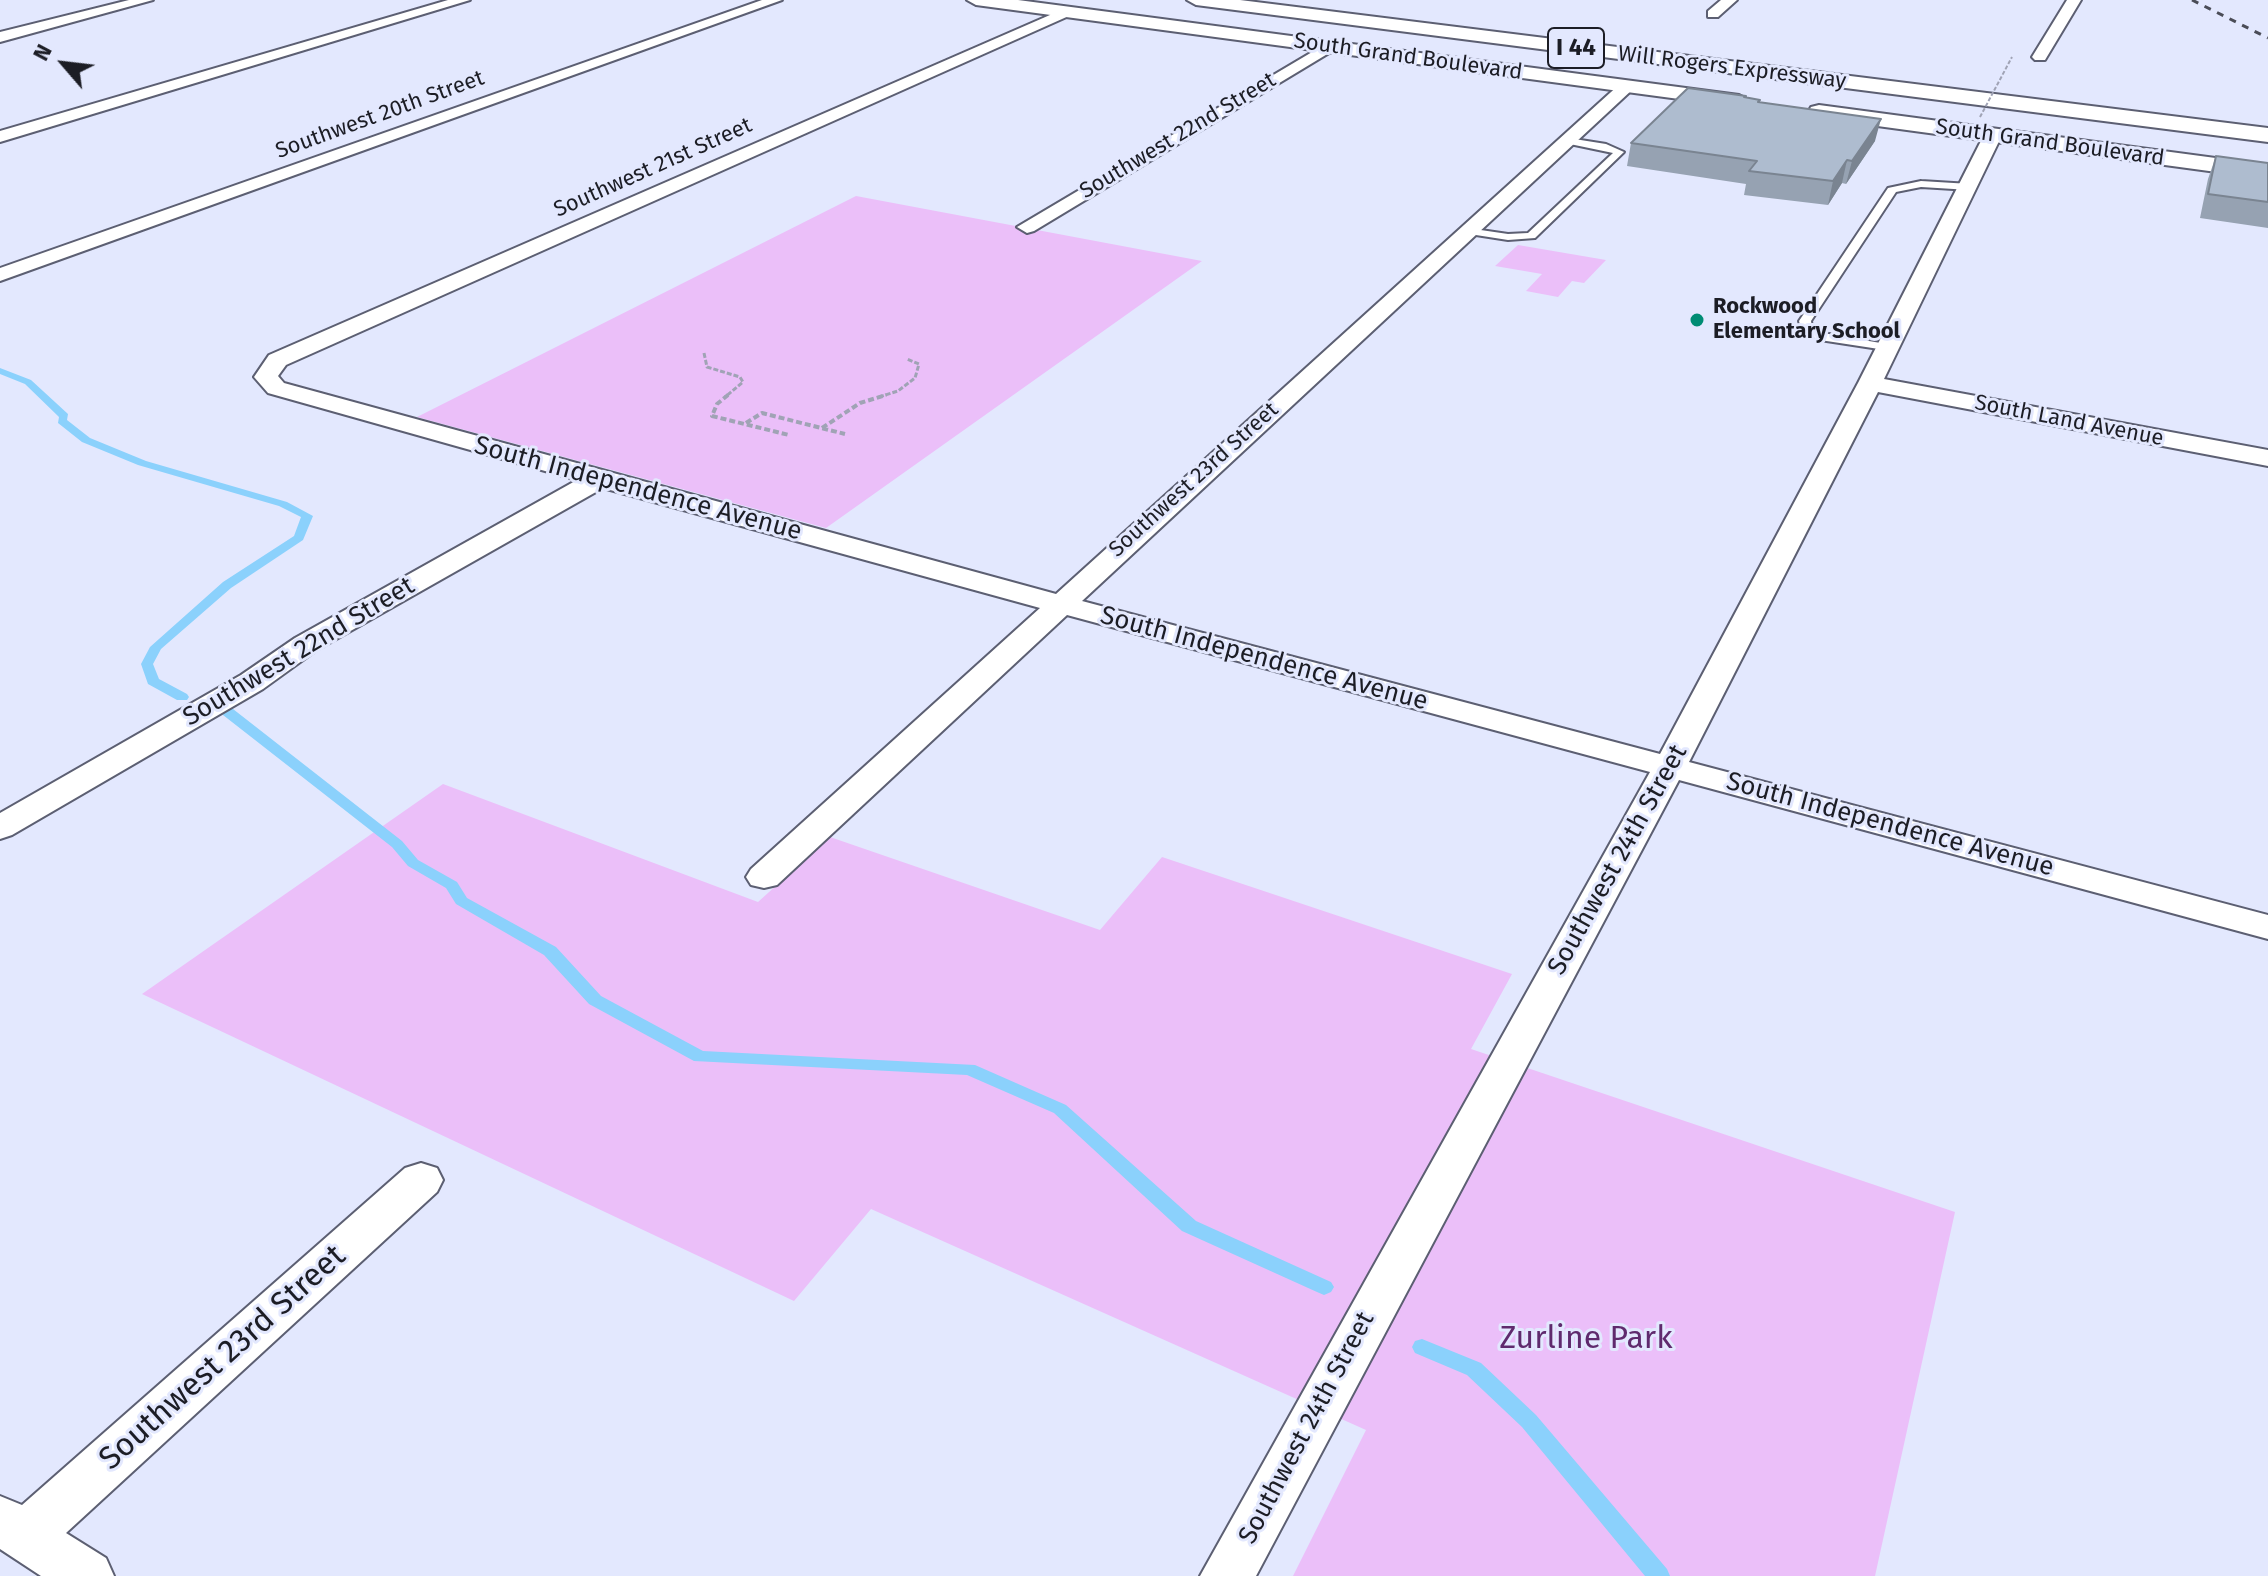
<!DOCTYPE html>
<style>
body{margin:0}
#map{position:relative;width:2268px;height:1576px;overflow:hidden;background:#e3e8fe;font-family:"Fira Sans",sans-serif}
canvas{display:block}
.north{position:absolute;left:24px;top:24px;width:80px;height:80px;-webkit-text-stroke:6px #e3e8fe;paint-order:stroke;rotate:298deg;font-size:22px;font-weight:700;line-height:32px;text-align:center;color:#1c1d25}
.north::after{content:'';display:block;margin:auto;width:28px;height:36px;background:#1c1d25;clip-path:polygon(50% 0,100% 100%,50% 72%,0 100%)}
</style>
<div id="map">
<canvas width="2268" height="1576"></canvas>
<div class="north">N</div>
</div>
<script>
const context = document.querySelector('canvas').getContext('2d');
context.lineJoin = 'round';
function paint(path, color) {
  context.fillStyle = color;
  context.fill(path, 'evenodd');
}
function toPath(rows) {
  const path = new Path2D();
  for (const r of rows) {
    path.moveTo(r[0], r[1]);
    for (let i = 2; i < r.length; i += 2) path.lineTo(r[i], r[i + 1]);
  }
  return path;
}
function stroke(path, color, width, dash) {
  context.strokeStyle = color;
  context.lineWidth = width;
  context.lineCap = dash ? 'butt' : 'round';
  context.setLineDash(dash || []);
  context.stroke(path);
}
function write(font, color, halo, rows, align = 'center') {
  context.font = font + ' "Fira Sans",sans-serif';
  context.lineWidth = 6;
  context.setLineDash([]);
  context.textBaseline = 'middle';
  context.strokeStyle = halo;
  context.fillStyle = color;
  for (const [text, x, y, turn = 0] of rows) {
    context.save();
    context.translate(x, y);
    context.rotate((+turn || 0) * Math.PI / 180);
    context.textAlign = isNaN(turn) ? turn : align;
    if (halo) context.strokeText(text, 0, 0);
    context.fillText(text, 0, 0);
    context.restore();
  }
}
const green = toPath([
 [856,196,1202,261,826,528,417,417],
 [1518,245,1606,260,1584,283,1572,281,1558,297,1526,291,1542,274,1495,266],
 [443,784,758,902,830,837,1100,930,1162,857,1512,974,1471,1049,1955,1212,1875,1576,1293,1576,1366,1430,871,1209,794,1301,142,994]
]);
const stream = toPath([
 [0,368,31,380,68,414,67,420,90,438,146,461,287,502,313,516,303,540,231,588,161,649,153,664,159,679,187,694,189,697,187,700,177,700,148,684,141,664,150,647,223,582,294,536,301,517,279,506,138,465,82,442,58,423,59,417,25,384,0,374,0,368],
 [228,708,233,709,402,841,418,860,457,882,467,898,556,947,601,996,703,1051,975,1065,1066,1105,1196,1221,1331,1282,1334,1287,1331,1292,1324,1295,1317,1292,1182,1231,1054,1113,967,1075,694,1061,589,1004,544,955,456,904,446,888,408,866,392,847,223,715,221,712,223,709,228,708],
 [1422,1339,1481,1363,1536,1415,1667,1569,1670,1576,1645,1576,1522,1427,1467,1375,1415,1353,1412,1347,1415,1341,1422,1339]
]);
const pathFar1 = toPath([
 [704,353,707,367,740,377,743,382,725,397],
 [879,397,898,391,915,378,919,364,907,359]
]);
const path = toPath([
 [728,395,717,404,712,416,789,435],
 [746,423,762,413,845,434],
 [822,428,860,403,886,395]
]);
const lane = toPath([
 [1568,138,1606,144,1624,152,1535,238,1508,240,1463,233,1462,231,1467,228,1508,234,1528,233,1613,153,1565,143,1563,141,1568,138],
 [1921,181,1970,184,1975,187,1970,190,1921,187,1896,192,1811,321,1812,328,1823,333,1892,345,1892,351,1820,340,1802,333,1799,321,1888,188,1921,181]
]);
const street = toPath([
 [129,0,153,0,0,42,0,32,129,0],
 [448,0,470,0,0,142,0,131,448,0],
 [762,0,782,0,0,281,0,268,762,0],
 [1721,0,1737,0,1718,17,1708,17,1708,11,1721,0],
 [2067,0,2081,0,2045,60,2035,60,2032,57,2067,0],
 [1066,8,1073,12,1071,15,286,365,278,376,284,383,1056,594,1621,83,1627,81,1633,83,1633,89,1082,601,1660,754,1858,383,1984,135,1993,130,2002,135,1884,379,2268,450,2268,466,1878,392,1689,762,2268,915,2268,939,1679,780,1256,1576,1200,1576,1650,772,1067,615,777,885,764,888,751,885,746,877,751,869,1040,608,603,488,317,650,263,689,12,835,0,839,0,813,241,675,295,638,577,480,268,393,254,377,269,355,1066,8],
 [1329,42,1337,47,1334,50,1034,231,1027,233,1017,227,1329,42],
 [421,1163,437,1168,443,1180,437,1192,66,1533,106,1558,114,1576,41,1576,0,1549,0,1496,22,1505,405,1168,421,1163]
]);
const secondary = toPath([
 [967,0,1018,0,1739,95,1750,101,1739,107,976,5,967,0],
 [1819,105,2268,165,2268,179,1811,117,1808,112,1811,107,1819,105]
]);
const highway = toPath([
 [1187,0,1240,0,2268,128,2268,142,1196,5,1187,0]
]);
const rail = toPath([
 [2192,0,2268,38]
]);
const pathBridge = toPath([
 [1980,117,2012,57]
]);
const wall = toPath([
 [1745,98,1760,100,1760,102,1875,141,1846,184,1842,183,1828,205,1744,195,1746,184,1627,166,1631,143],
 [2216,156,2268,163,2268,228,2200,218,2208,179]
]);
const shadedWall = toPath([
 [1881,119,1875,141,1846,184,1852,161],
 [1847,160,1842,183,1828,205,1833,181]
]);
const building = toPath([
 [1688,88,1746,96,1744,97,1760,100,1758,102,1881,119,1852,161,1847,160,1833,181,1749,171,1757,161,1631,143,1688,88],
 [2216,156,2268,163,2268,202,2208,194,2216,156]
]);
const markers = [
 [1697,320,8,"#008c74"]
];
const farStreetnames = [
 ["South Grand Boulevard",1408,57,8],
 ["Will Rogers Expressway",1732,68,7],
 ["Southwest 20th Street",380,115,-20],
 ["Southwest 22nd Street",1178,136,-31],
 ["South Grand Boulevard",2050,143,8],
 ["Southwest 21st Street",653,168,-24],
 ["South Land Avenue",2069,421,11],
 ["Southwest 23rd Street",1194,480,-42]
];
const farPoinames = [
 ["Rockwood",1713,307],
 ["Elementary School",1713,332]
];
const shields = [
 [1576,48,56]
];
const shieldNames = [
 ["I 44",1576,48]
];
const streetNames = [
 ["South Independence Avenue",638,489,15],
 ["Southwest 22nd Street",299,652,-31],
 ["South Independence Avenue",1264,659,15],
 ["South Independence Avenue",1890,825,15],
 ["Southwest 24th Street",1618,860,-61],
 ["Southwest 24th Street",1307,1428,-62]
];
const nearParknames = [
 ["Zurline Park",1586,1339]
];
const nearStreetnames = [
 ["Southwest 23rd Street",223,1358,-42]
];
paint(green, '#ebbff9');
paint(stream, '#8bd1fc');
stroke(lane, '#5c5f72', 4);
stroke(street, '#5c5f72', 4);
stroke(secondary, '#5c5f72', 4);
stroke(highway, '#5c5f72', 4);
stroke(pathFar1, '#a0a3b5', 3, [5, 2]);
stroke(path, '#a0a3b5', 4, [6, 3]);
paint(lane, '#fff');
paint(street, '#fff');
paint(secondary, '#fff');
paint(highway, '#fff');
stroke(rail, '#4a4c57', 3, [7, 7]);
stroke(pathBridge, '#a0a3b5', 2, [4, 2]);
paint(wall, '#96a2b2');
paint(shadedWall, '#7a8491');
paint(building, '#aebccf');
stroke(building, '#7a8491', 2);
for (const [x, y, r, color] of markers) {
  const dot = new Path2D();
  dot.arc(x, y, r, 0, 2 * Math.PI);
  context.fillStyle = color;
  context.fill(dot);
  stroke(dot, '#e3e8fe', 3);
}
write('22px', '#1c1d25', '#e3e8fe', farStreetnames);
write('bold 22px', '#1c1d25', '#e3e8fe', farPoinames, 'left');
for (const [x, y, w] of shields) {
  const box = new Path2D();
  box.roundRect(x - w / 2, y - 20, w, 40, 6);
  context.fillStyle = '#e3e8fe';
  context.fill(box);
  stroke(box, '#1c1d25', 2);
}
write('bold 24px', '#1c1d25', null, shieldNames);
write('26px', '#1c1d25', '#e3e8fe', streetNames);
write('32px', '#5f2a6e', '#e3e8fe', nearParknames);
write('32px', '#1c1d25', '#e3e8fe', nearStreetnames);
</script>
